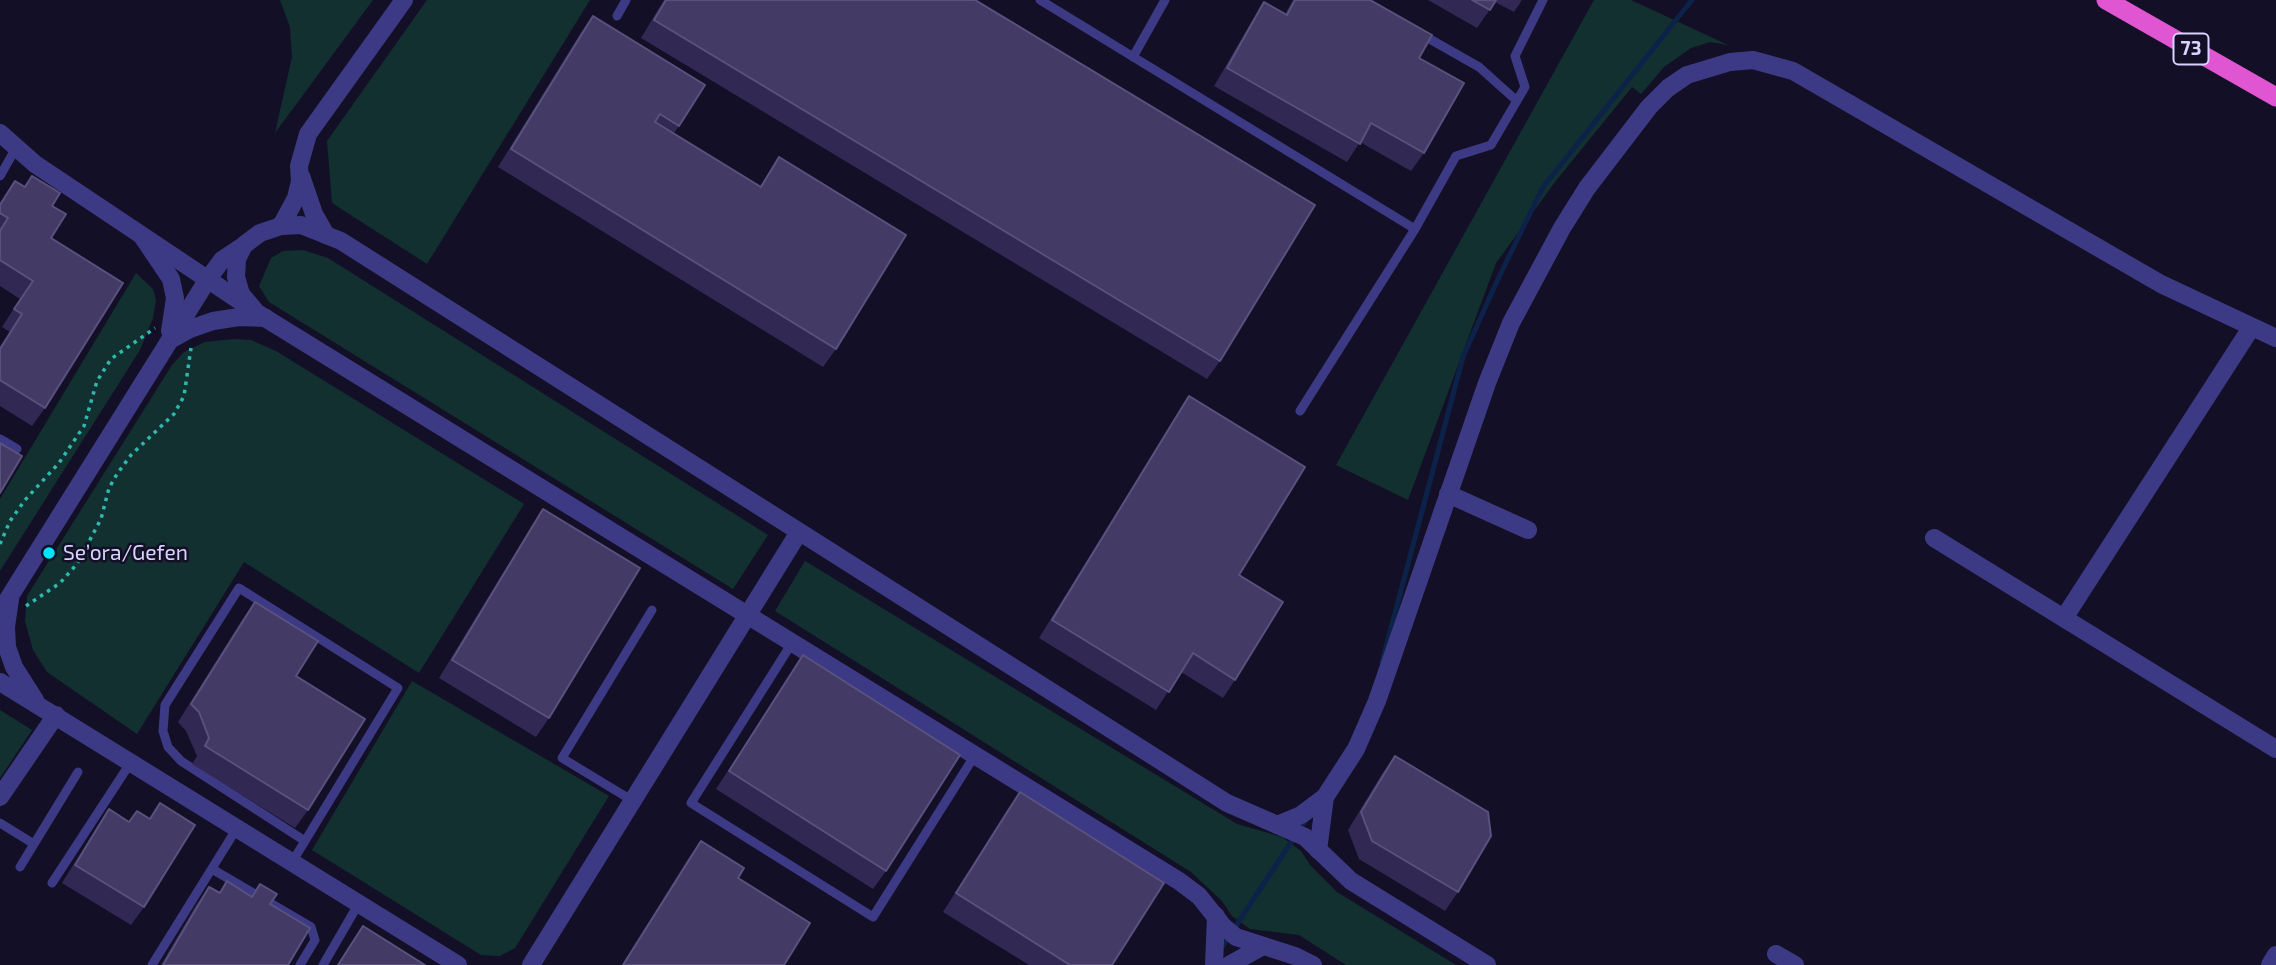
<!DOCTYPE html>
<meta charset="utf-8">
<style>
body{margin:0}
canvas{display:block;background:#130f26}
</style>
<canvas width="2276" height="965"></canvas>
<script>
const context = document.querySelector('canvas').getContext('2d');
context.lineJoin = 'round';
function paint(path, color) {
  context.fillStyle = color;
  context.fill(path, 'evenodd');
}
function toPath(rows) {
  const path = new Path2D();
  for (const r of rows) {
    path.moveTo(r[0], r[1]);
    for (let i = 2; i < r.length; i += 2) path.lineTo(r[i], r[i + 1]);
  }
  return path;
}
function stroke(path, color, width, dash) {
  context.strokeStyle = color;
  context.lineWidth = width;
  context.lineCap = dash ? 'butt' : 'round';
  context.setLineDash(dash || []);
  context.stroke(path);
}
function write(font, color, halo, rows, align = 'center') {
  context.font = font + ' "Exo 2",sans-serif';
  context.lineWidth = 5;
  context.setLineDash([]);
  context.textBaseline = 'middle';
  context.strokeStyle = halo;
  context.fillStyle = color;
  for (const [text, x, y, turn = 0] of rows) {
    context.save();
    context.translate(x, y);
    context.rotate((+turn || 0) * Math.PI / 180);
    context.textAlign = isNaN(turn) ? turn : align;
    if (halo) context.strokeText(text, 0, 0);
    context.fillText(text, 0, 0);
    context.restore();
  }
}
const green = toPath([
 [280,0,373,0,275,133,292,57,290,27],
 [427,0,590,0,427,264,332,203,327,141],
 [1594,0,1631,0,1728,45,1710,42,1691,48,1664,67,1641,94,1632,87,1555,182,1496,263,1408,500,1336,465],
 [303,250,328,258,768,535,733,589,269,302,259,286,271,258,283,251],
 [136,273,153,289,156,300,153,318,140,350,0,571,0,499],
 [234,339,251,340,276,351,524,504,419,673,244,562,137,734,47,672,33,650,25,621,27,596,172,365,184,352,205,342],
 [805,561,1237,824,1282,837,1301,851,1310,865,1337,892,1456,965,1346,965,1299,935,1250,929,1232,916,1222,901,1191,872,775,611],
 [412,681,609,796,515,948,500,956,481,955,312,850],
 [0,710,32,730,0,778]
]);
const stream = toPath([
 [1382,662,1463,357,1498,279,1543,187,1692,0],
 [1220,950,1307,818]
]);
const path = toPath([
 [0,544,10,521,25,500,59,463,84,426,97,381,111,359,155,328],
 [26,606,60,583,77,564,101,519,109,488,117,474,131,455,174,414,184,396,191,348]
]);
const service = toPath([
 [1040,0,1415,229,1456,156,1491,145,1525,87,1515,56,1543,0],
 [617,16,626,0],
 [1421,34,1479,67,1517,101],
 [1133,57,1165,0],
 [0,176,16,148],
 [1300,411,1415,229],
 [0,439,17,449],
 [792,643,691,803,873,917,975,755],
 [633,801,562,758,652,610],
 [0,823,34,844],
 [292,862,305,841,398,688,239,588,165,705,163,731,168,747,181,761,305,841],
 [20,867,78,772],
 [212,869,311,927,315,940,300,965],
 [52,883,131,762],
 [152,965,237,828],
 [323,965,359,903]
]);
const minor = toPath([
 [301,176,314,214,326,235],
 [281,226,296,198,300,181,299,166,308,134,404,0],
 [142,236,171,279,175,298,170,331],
 [172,339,190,329,213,321,239,317,266,318],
 [1448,494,1528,530],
 [1934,538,2276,749],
 [10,599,6,627,7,647,14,667,35,700],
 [0,612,208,279],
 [2064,618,2251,328],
 [0,682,458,965],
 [0,797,56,715],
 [1277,825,1301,815,1325,797],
 [1318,850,1325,797,1356,749,1377,701,1487,383,1511,323,1562,228,1587,188,1649,107,1668,88,1687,75,1730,62,1753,60,1793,71,2161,284,2276,338],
 [1776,954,1795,965],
 [531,965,799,532],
 [1214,965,1216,916],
 [1229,965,1263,946],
 [2270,965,2276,955]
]);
const tertiary = toPath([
 [0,133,35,164,246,305],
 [208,279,222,260,243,246],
 [1313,965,1295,956,1236,937,1223,926,1199,896,1179,881,257,313,241,294,236,277,237,259,244,245,260,233,281,226,301,225,341,241,1227,803,1305,837,1351,881,1487,965]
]);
const trunk = toPath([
 [2106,0,2276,97]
]);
const wall = toPath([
 [664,0,975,0,1220,361,1207,379,641,38],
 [1293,0,1370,0,1419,58,1424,153,1411,171,1360,142,1347,162,1214,86,1252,21,1264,2,1285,14],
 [1428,0,1522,0,1514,12,1495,2,1477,28],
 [593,16,679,126,674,133,760,186,779,157,836,349,823,367,498,167,580,34],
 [32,176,52,206,45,408,32,426,0,406,0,347,10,332,2,327,20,299,0,286,0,203,15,181,24,186],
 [1189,396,1239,575,1235,680,1223,698,1181,672,1156,710,1039,638,1177,415],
 [543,509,549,718,536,737,439,678,531,527],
 [255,602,296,676,308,810,295,828,192,764,197,756,186,731,178,722,242,620],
 [803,655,886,871,873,889,716,789],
 [1395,756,1458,892,1445,911,1359,859,1348,830,1382,774],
 [1020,792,1112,965,1029,965,943,912,1007,810],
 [160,803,144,907,131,925,62,883,97,827,109,809,129,822,137,811,149,819],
 [701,841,784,965,622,965,688,859],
 [227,881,252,896,260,884,270,904,288,965,161,965,196,905,209,887,219,893],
 [363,926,425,965,337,965]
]);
const building = toPath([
 [666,0,975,0,1315,205,1220,361,654,20,666,0],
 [1295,0,1370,0,1432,35,1419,58,1464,83,1424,153,1371,123,1360,144,1227,68,1264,2,1287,15,1295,0],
 [1472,0,1496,0,1490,10,1472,0],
 [593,16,705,85,679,126,660,114,655,122,761,187,779,157,906,235,836,349,511,149,593,16],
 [32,176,60,193,52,206,66,214,51,238,123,283,45,408,0,380,0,349,22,314,14,309,33,281,0,260,0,231,8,218,0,213,0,205,15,181,25,187,32,176],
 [1189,396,1305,467,1239,575,1283,602,1235,680,1193,653,1169,692,1052,620,1189,396],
 [0,443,22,456,0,493,0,443],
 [543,509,640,568,549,718,452,660,543,509],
 [255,602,318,641,296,676,365,719,308,810,205,746,209,738,199,712,191,704,255,602],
 [803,655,960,755,886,871,729,771,803,655],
 [1395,756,1488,812,1491,836,1458,892,1372,841,1361,812,1395,756],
 [1020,792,1164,883,1112,965,1070,965,956,893,1020,792],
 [160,803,195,825,144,907,75,865,109,809,129,822,137,811,150,819,160,803],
 [701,841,744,868,738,878,810,923,784,965,623,965,701,841],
 [227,881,252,897,260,884,277,894,270,904,310,928,288,965,163,965,209,887,220,893,227,881],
 [363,926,425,965,338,965,363,926]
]);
const markers = [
 [49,553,7,"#00e5ff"]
];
const shields = [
 [2191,49,35]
];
const shieldNames = [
 ["73",2191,49]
];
const poiNames = [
 ["Se’ora/Gefen",63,553]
];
paint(green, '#12302f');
stroke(stream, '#0c2248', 5);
stroke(path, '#2fb8b0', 3.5, [3.5, 5]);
stroke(service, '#3d3a85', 9);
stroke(minor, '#3d3a85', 18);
stroke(tertiary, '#3d3a85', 18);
stroke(trunk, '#e055d1', 19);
paint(wall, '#312854');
paint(building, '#433a66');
stroke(building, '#5a527e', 2);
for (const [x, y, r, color] of markers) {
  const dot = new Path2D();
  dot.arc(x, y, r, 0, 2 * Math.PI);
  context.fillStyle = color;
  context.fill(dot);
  stroke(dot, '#130f26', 2.5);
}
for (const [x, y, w] of shields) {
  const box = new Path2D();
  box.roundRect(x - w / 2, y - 15.5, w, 31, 5);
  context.fillStyle = '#130f26';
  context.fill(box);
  stroke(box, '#d9d4ff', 2);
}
write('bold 19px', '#d9d4ff', null, shieldNames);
write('21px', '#d9d4ff', '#130f26', poiNames, 'left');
</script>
